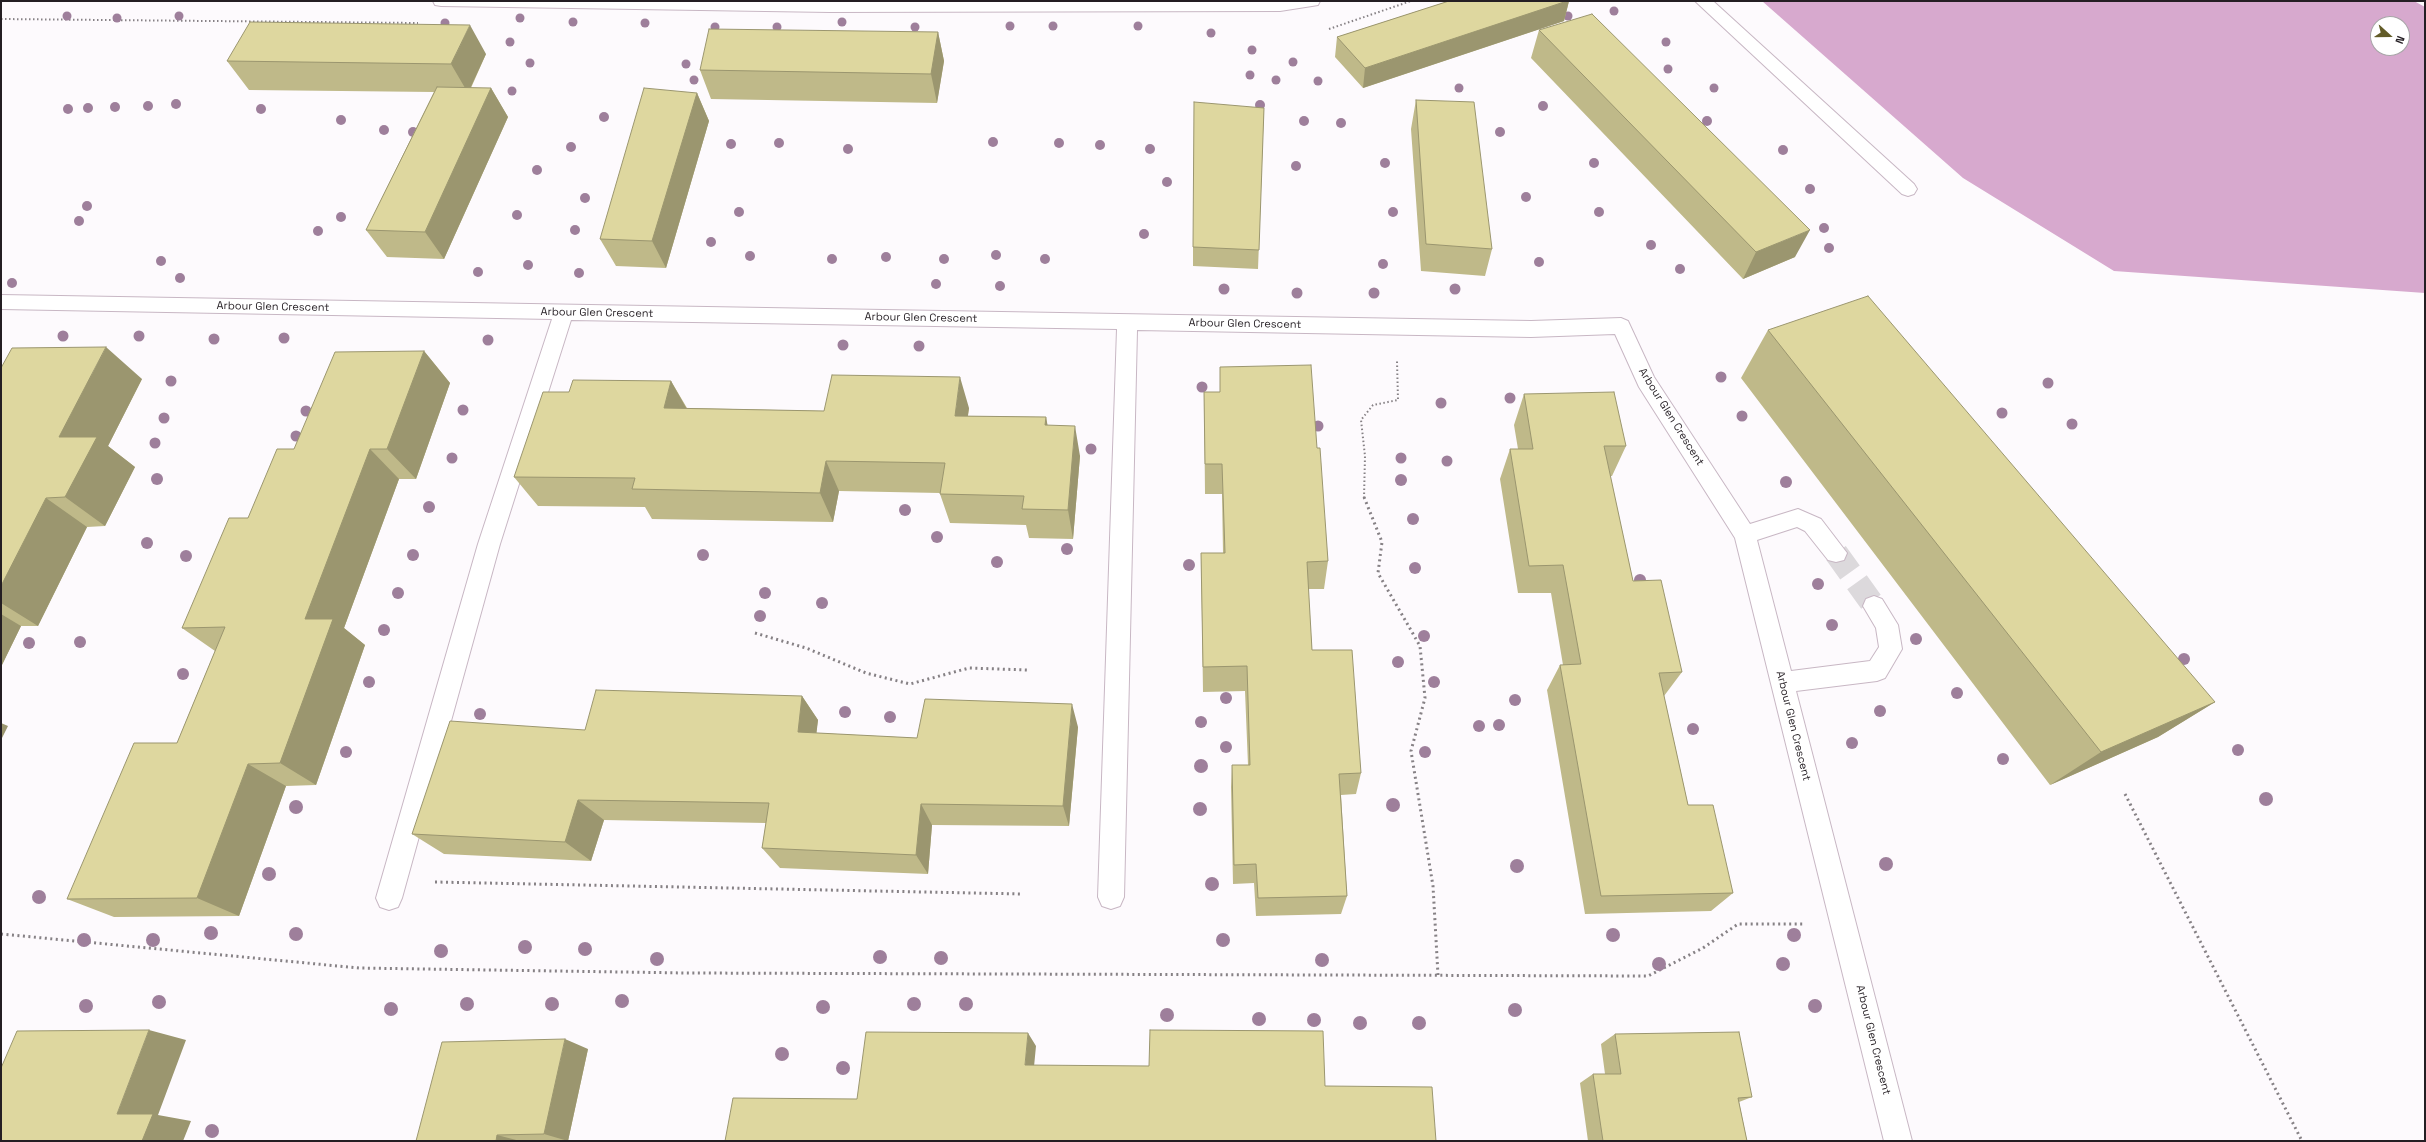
<!DOCTYPE html>
<style>
body{margin:0}
#map{position:relative;width:2426px;height:1142px;overflow:hidden;background:#fdfafd;font-family:"Space Grotesk",sans-serif}
canvas{display:block}
.frame{position:absolute;inset:0;border:2px solid #241e23;pointer-events:none}
.north{position:absolute;left:2370px;top:16px;width:40px;height:40px;box-sizing:border-box;background:#fff;border:1px solid #a7a5a7;border-radius:50%;rotate:111deg;font-size:11px;font-weight:700;line-height:16px;text-align:center;color:#241e23}
.north::after{content:'';display:block;margin:auto;width:14px;height:18px;background:#625c28;clip-path:polygon(50% 0,100% 100%,50% 72%,0 100%)}
</style>
<div id="map">
<canvas width="2426" height="1142"></canvas>
<div class="frame"></div>
<div class="north">N</div>
</div>
<script>
const context = document.querySelector('canvas').getContext('2d');
context.lineJoin = 'round';
function paint(path, color) {
  context.fillStyle = color;
  context.fill(path, 'evenodd');
}
function toPath(rows) {
  const path = new Path2D();
  for (const r of rows) {
    path.moveTo(r[0], r[1]);
    for (let i = 2; i < r.length; i += 2) path.lineTo(r[i], r[i + 1]);
  }
  return path;
}
function stroke(path, color, width, dash) {
  context.strokeStyle = color;
  context.lineWidth = width;
  context.lineCap = dash ? 'butt' : 'round';
  context.setLineDash(dash || []);
  context.stroke(path);
}
function write(font, color, halo, rows, align = 'center') {
  context.font = font + ' "Space Grotesk",sans-serif';
  context.lineWidth = 3.5;
  context.setLineDash([]);
  context.textBaseline = 'middle';
  context.strokeStyle = halo;
  context.fillStyle = color;
  for (const [text, x, y, turn = 0] of rows) {
    context.save();
    context.translate(x, y);
    context.rotate((+turn || 0) * Math.PI / 180);
    context.textAlign = isNaN(turn) ? turn : align;
    if (halo) context.strokeText(text, 0, 0);
    context.fillText(text, 0, 0);
    context.restore();
  }
}
const forest = toPath([
 [1762,1,2414,1,2425,7,2425,293,2114,271,1963,178],
 [2378,24,2402,24,2402,48,2378,48]
]);
const minorTunnel = toPath([
 [1836,553,1874,606]
]);
const pathFar1 = toPath([
 [1,19,418,23],
 [1329,29,1411,1],
 [1364,498,1365,456,1361,420,1373,405,1398,400,1397,361]
]);
const path = toPath([
 [1364,497,1382,542,1378,573,1420,646,1425,698,1411,751,1433,886,1438,975],
 [755,633,806,648,866,673,910,684,969,668,1028,670],
 [2125,794,2302,1141],
 [435,882,1022,894],
 [1,934,359,968,686,973,1648,976,1703,948,1738,924,1803,924]
]);
const minor = toPath([
 [433,1,830,2,1320,1,1318,5,1312,6,1280,11,830,12,441,6,435,5,433,1],
 [1695,1,1713,1,1914,184,1917,189,1914,194,1908,196,1902,194,1695,1],
 [1,295,1531,321,1621,318,1628,321,1654,377,1750,524,1798,509,1821,519,1847,553,1844,560,1836,562,1828,560,1805,531,1797,527,1757,540,1791,671,1870,661,1879,647,1876,628,1863,606,1866,599,1874,596,1882,599,1898,625,1902,649,1885,678,1877,681,1796,691,1912,1141,1884,1141,1735,538,1639,387,1615,334,1531,337,1137,330,1124,897,1120,906,1111,909,1102,906,1098,897,1117,329,571,320,500,544,402,898,398,907,389,910,380,907,376,898,478,544,552,319,1,309,1,295]
]);
const trees = [
 [1614,11,4.5],
 [67,16,4.5],
 [179,16,4.5],
 [1568,16,4.5],
 [117,18,4.5],
 [520,18,4.5],
 [573,22,4.5],
 [842,22,4.5],
 [445,23,4.5],
 [645,23,4.5],
 [1010,26,4.5],
 [1053,26,4.5],
 [1138,26,4.5],
 [715,27,4.5],
 [777,27,4.5],
 [915,27,4.5],
 [1211,33,4.5],
 [510,42,4.5],
 [1666,42,4.5],
 [1252,50,4.5],
 [1293,62,4.5],
 [530,63,4.5],
 [686,64,4.5],
 [1668,69,4.5],
 [1250,75,4.5],
 [694,80,4.5],
 [1276,80,4.5],
 [1318,81,4.5],
 [1459,88,4.5],
 [1714,88,4.5],
 [512,91,4.5],
 [176,104,5],
 [1260,105,5],
 [148,106,5],
 [1543,106,5],
 [115,107,5],
 [88,108,5],
 [68,109,5],
 [261,109,5],
 [604,117,5],
 [341,120,5],
 [1304,121,5],
 [1707,121,5],
 [1341,123,5],
 [384,130,5],
 [413,132,5],
 [1500,132,5],
 [993,142,5],
 [779,143,5],
 [1059,143,5],
 [731,144,5],
 [1100,145,5],
 [571,147,5],
 [848,149,5],
 [1150,149,5],
 [1783,150,5],
 [1385,163,5],
 [1594,163,5],
 [1296,166,5],
 [537,170,5],
 [1167,182,5],
 [1810,189,5],
 [1526,197,5],
 [585,198,5],
 [87,206,5],
 [739,212,5],
 [1393,212,5],
 [1599,212,5],
 [517,215,5],
 [341,217,5],
 [79,221,5],
 [1824,228,5],
 [575,230,5],
 [318,231,5],
 [1144,234,5],
 [711,242,5],
 [1651,245,5],
 [1829,248,5],
 [996,255,5],
 [750,256,5],
 [886,257,5],
 [832,259,5],
 [944,259,5],
 [1045,259,5],
 [161,261,5],
 [1539,262,5],
 [1383,264,5],
 [528,265,5],
 [1680,269,5],
 [478,272,5],
 [579,273,5],
 [180,278,5],
 [12,283,5],
 [936,284,5],
 [1000,286,5],
 [1224,289,5.5],
 [1455,289,5.5],
 [1297,293,5.5],
 [1374,293,5.5],
 [63,336,5.5],
 [139,336,5.5],
 [284,338,5.5],
 [214,339,5.5],
 [488,340,5.5],
 [843,345,5.5],
 [919,346,5.5],
 [1721,377,5.5],
 [171,381,5.5],
 [2048,383,5.5],
 [1202,387,5.5],
 [1510,398,5.5],
 [1441,403,5.5],
 [463,410,5.5],
 [306,411,5.5],
 [2002,413,5.5],
 [1742,416,5.5],
 [164,418,5.5],
 [2072,424,5.5],
 [1318,426,5.5],
 [296,436,5.5],
 [155,443,5.5],
 [1091,449,5.5],
 [452,458,5.5],
 [1401,458,5.5],
 [1447,461,5.5],
 [157,479,6],
 [1401,480,6],
 [1786,482,6],
 [429,507,6],
 [905,510,6],
 [1413,519,6],
 [937,537,6],
 [147,543,6],
 [1067,549,6],
 [413,555,6],
 [703,555,6],
 [186,556,6],
 [997,562,6],
 [1189,565,6],
 [1415,568,6],
 [1640,580,6],
 [1818,584,6],
 [398,593,6],
 [765,593,6],
 [822,603,6],
 [760,616,6],
 [1832,625,6],
 [384,630,6],
 [1424,636,6],
 [1916,639,6],
 [80,642,6],
 [29,643,6],
 [2184,659,6],
 [1398,662,6],
 [183,674,6],
 [369,682,6],
 [1434,682,6],
 [1957,693,6],
 [1226,698,6],
 [1515,700,6],
 [1880,711,6],
 [845,712,6],
 [480,714,6],
 [890,717,6],
 [1201,722,6],
 [1499,725,6],
 [1479,726,6],
 [1693,729,6],
 [1852,743,6],
 [1226,747,6],
 [2238,750,6],
 [346,752,6],
 [1425,752,6],
 [2003,759,6],
 [1201,766,7],
 [2266,799,7],
 [1393,805,7],
 [296,807,7],
 [1200,809,7],
 [1886,864,7],
 [1517,866,7],
 [269,874,7],
 [1212,884,7],
 [39,897,7],
 [211,933,7],
 [296,934,7],
 [1613,935,7],
 [1794,935,7],
 [84,940,7],
 [153,940,7],
 [1223,940,7],
 [525,947,7],
 [585,949,7],
 [441,951,7],
 [880,957,7],
 [941,958,7],
 [657,959,7],
 [1322,960,7],
 [1659,964,7],
 [1783,964,7],
 [622,1001,7],
 [159,1002,7],
 [467,1004,7],
 [552,1004,7],
 [914,1004,7],
 [966,1004,7],
 [86,1006,7],
 [1815,1006,7],
 [823,1007,7],
 [391,1009,7],
 [1515,1010,7],
 [1167,1015,7],
 [1259,1019,7],
 [1314,1020,7],
 [1360,1023,7],
 [1419,1023,7],
 [782,1054,7],
 [843,1068,7],
 [212,1131,7]
];
const wall = toPath([
 [1449,1,1569,1,1564,21,1363,88,1335,57,1337,37],
 [1539,30,1795,257,1743,279,1531,58],
 [938,32,944,61,937,103,711,99,700,70],
 [486,54,471,88,491,88,508,117,444,259,387,257,366,230,434,92,249,90,227,61],
 [697,93,709,121,666,268,616,266,600,239],
 [1416,100,1492,249,1485,276,1421,271,1411,129],
 [1264,108,1258,269,1193,266,1193,247],
 [1768,330,2215,702,2158,737,2050,785,1741,378],
 [424,351,450,383,416,479,399,479,344,628,365,645,316,785,286,786,239,916,114,917,67,899,177,743,215,651,182,628,248,518,294,449],
 [1220,367,1317,448,1328,561,1324,589,1308,589,1312,650,1361,773,1356,794,1341,795,1347,896,1341,914,1256,916,1254,883,1233,884,1231,787,1232,765,1248,765,1245,691,1203,692,1201,553,1223,553,1222,494,1205,494,1204,392,1220,392],
 [1,368,142,379,108,446,135,467,105,526,87,527,38,626,21,626,1,667],
 [671,381,687,408,824,411,969,408,968,416,1046,417,1047,425,1080,456,1073,539,1029,538,1026,525,950,523,940,494,940,493,839,491,833,522,652,519,645,507,538,506,514,477,569,392],
 [1524,394,1626,446,1612,476,1610,476,1633,581,1682,672,1664,696,1688,805,1733,893,1711,911,1585,914,1547,690,1560,665,1563,665,1551,593,1518,593,1500,479,1510,449,1518,449,1514,425],
 [802,696,818,720,816,733,917,738,1078,727,1069,826,932,825,928,874,780,868,762,848,766,823,604,820,591,861,444,854,412,834,585,730],
 [1615,1034,1752,1097,1739,1102,1747,1141,1588,1141,1580,1083,1593,1074,1605,1074,1601,1044],
 [588,1049,568,1141,416,1141]
]);
const shadedWall = toPath([
 [1567,1,1569,1,1564,21,1363,88,1365,68],
 [470,25,486,54,468,93,451,64],
 [938,32,944,61,937,103,931,74],
 [491,88,508,117,444,259,425,232],
 [697,93,709,121,666,268,652,241],
 [1810,230,1795,257,1743,279,1756,252],
 [106,347,142,379,108,446,135,467,105,526,65,497,59,437],
 [424,351,450,383,416,479,387,449],
 [960,377,969,408,963,446,955,416],
 [671,381,689,413,664,408],
 [1046,417,1052,448,1045,425],
 [1075,426,1080,456,1073,539,1068,510],
 [370,449,399,479,344,628,365,645,316,785,280,763,305,619],
 [826,461,839,491,833,522,820,493],
 [46,498,87,527,38,626,1,603,1,586],
 [1,614,21,626,1,667],
 [802,696,818,720,814,755,798,732],
 [2215,702,2158,737,2050,785,2101,752],
 [1072,704,1078,727,1069,826,1063,806],
 [1,723,8,726,1,740],
 [248,764,286,786,239,916,197,898],
 [578,800,604,820,591,861,565,842],
 [921,804,932,825,928,874,916,855],
 [149,1030,186,1040,158,1115,191,1121,183,1141,142,1141,117,1114],
 [1028,1033,1036,1046,1033,1077,1025,1065],
 [565,1039,588,1049,568,1141,544,1134],
 [497,1135,520,1141,496,1141]
]);
const building = toPath([
 [1449,1,1567,1,1365,68,1337,37,1449,1],
 [1592,14,1810,230,1756,252,1539,30,1592,14],
 [250,22,470,25,451,64,227,61,250,22],
 [709,29,938,32,931,74,700,70,709,29],
 [437,87,491,88,425,232,366,230,437,87],
 [644,88,697,93,652,241,600,239,644,88],
 [1416,100,1474,102,1492,249,1426,244,1416,100],
 [1194,102,1264,108,1259,250,1193,247,1194,102],
 [1868,296,2215,702,2101,752,1768,330,1868,296],
 [106,347,59,437,97,437,65,497,46,498,1,586,1,368,12,348,106,347],
 [424,351,387,449,370,449,305,619,333,619,280,763,248,764,197,898,67,899,134,743,177,743,225,627,182,628,229,518,248,518,277,449,294,449,335,352,424,351],
 [1311,365,1317,448,1320,448,1328,561,1307,562,1312,650,1352,650,1361,773,1339,774,1347,896,1258,898,1256,864,1234,865,1232,765,1250,765,1247,666,1203,667,1201,553,1225,553,1222,464,1205,464,1204,392,1220,392,1220,367,1311,365],
 [832,375,960,377,955,416,1046,417,1045,425,1075,426,1068,510,1022,509,1024,496,940,494,945,463,826,461,820,493,632,489,635,478,514,477,543,392,569,392,573,380,671,381,664,408,824,411,832,375],
 [1614,392,1626,446,1604,446,1633,581,1661,580,1682,672,1659,673,1688,805,1713,805,1733,893,1601,896,1560,665,1581,664,1563,565,1529,566,1510,449,1533,449,1524,394,1614,392],
 [596,690,802,696,798,732,917,738,925,699,1072,704,1063,806,921,804,916,855,762,848,769,803,578,800,565,842,412,834,450,721,585,730,596,690],
 [149,1030,117,1114,153,1114,142,1141,1,1141,1,1068,17,1031,149,1030],
 [1150,1030,1323,1031,1325,1086,1432,1087,1436,1141,725,1141,733,1098,857,1099,866,1032,1028,1033,1025,1065,1149,1066,1150,1030],
 [1739,1032,1752,1097,1738,1098,1747,1141,1603,1141,1593,1074,1621,1074,1615,1034,1739,1032],
 [565,1039,544,1134,497,1135,496,1141,416,1141,442,1042,565,1039]
]);
const streetNames = [
 ["Arbour Glen Crescent",273,307,1],
 ["Arbour Glen Crescent",597,313,1],
 ["Arbour Glen Crescent",921,318,1],
 ["Arbour Glen Crescent",1245,324,1],
 ["Arbour Glen Crescent",1671,417,58],
 ["Arbour Glen Crescent",1793,726,76],
 ["Arbour Glen Crescent",1873,1040,76]
];
paint(forest, '#d7a9ce');
stroke(minorTunnel, '#dcd9dc', 24, [24, 12]);
stroke(minor, '#c8b7c4', 2);
stroke(pathFar1, '#868185', 2, [1.5, 2.5]);
stroke(path, '#868185', 3, [2, 3.5]);
paint(minor, '#fff');
context.fillStyle = '#9e7f9b';
for (const [x, y, r] of trees) {
  context.beginPath();
  context.arc(x, y, r, 0, 2 * Math.PI);
  context.fill();
}
paint(wall, '#bfb989');
paint(shadedWall, '#9b966f');
paint(building, '#ded79f');
stroke(building, '#9b966f', 1);
write('11px', '#241e23', '#fff', streetNames);
</script>
